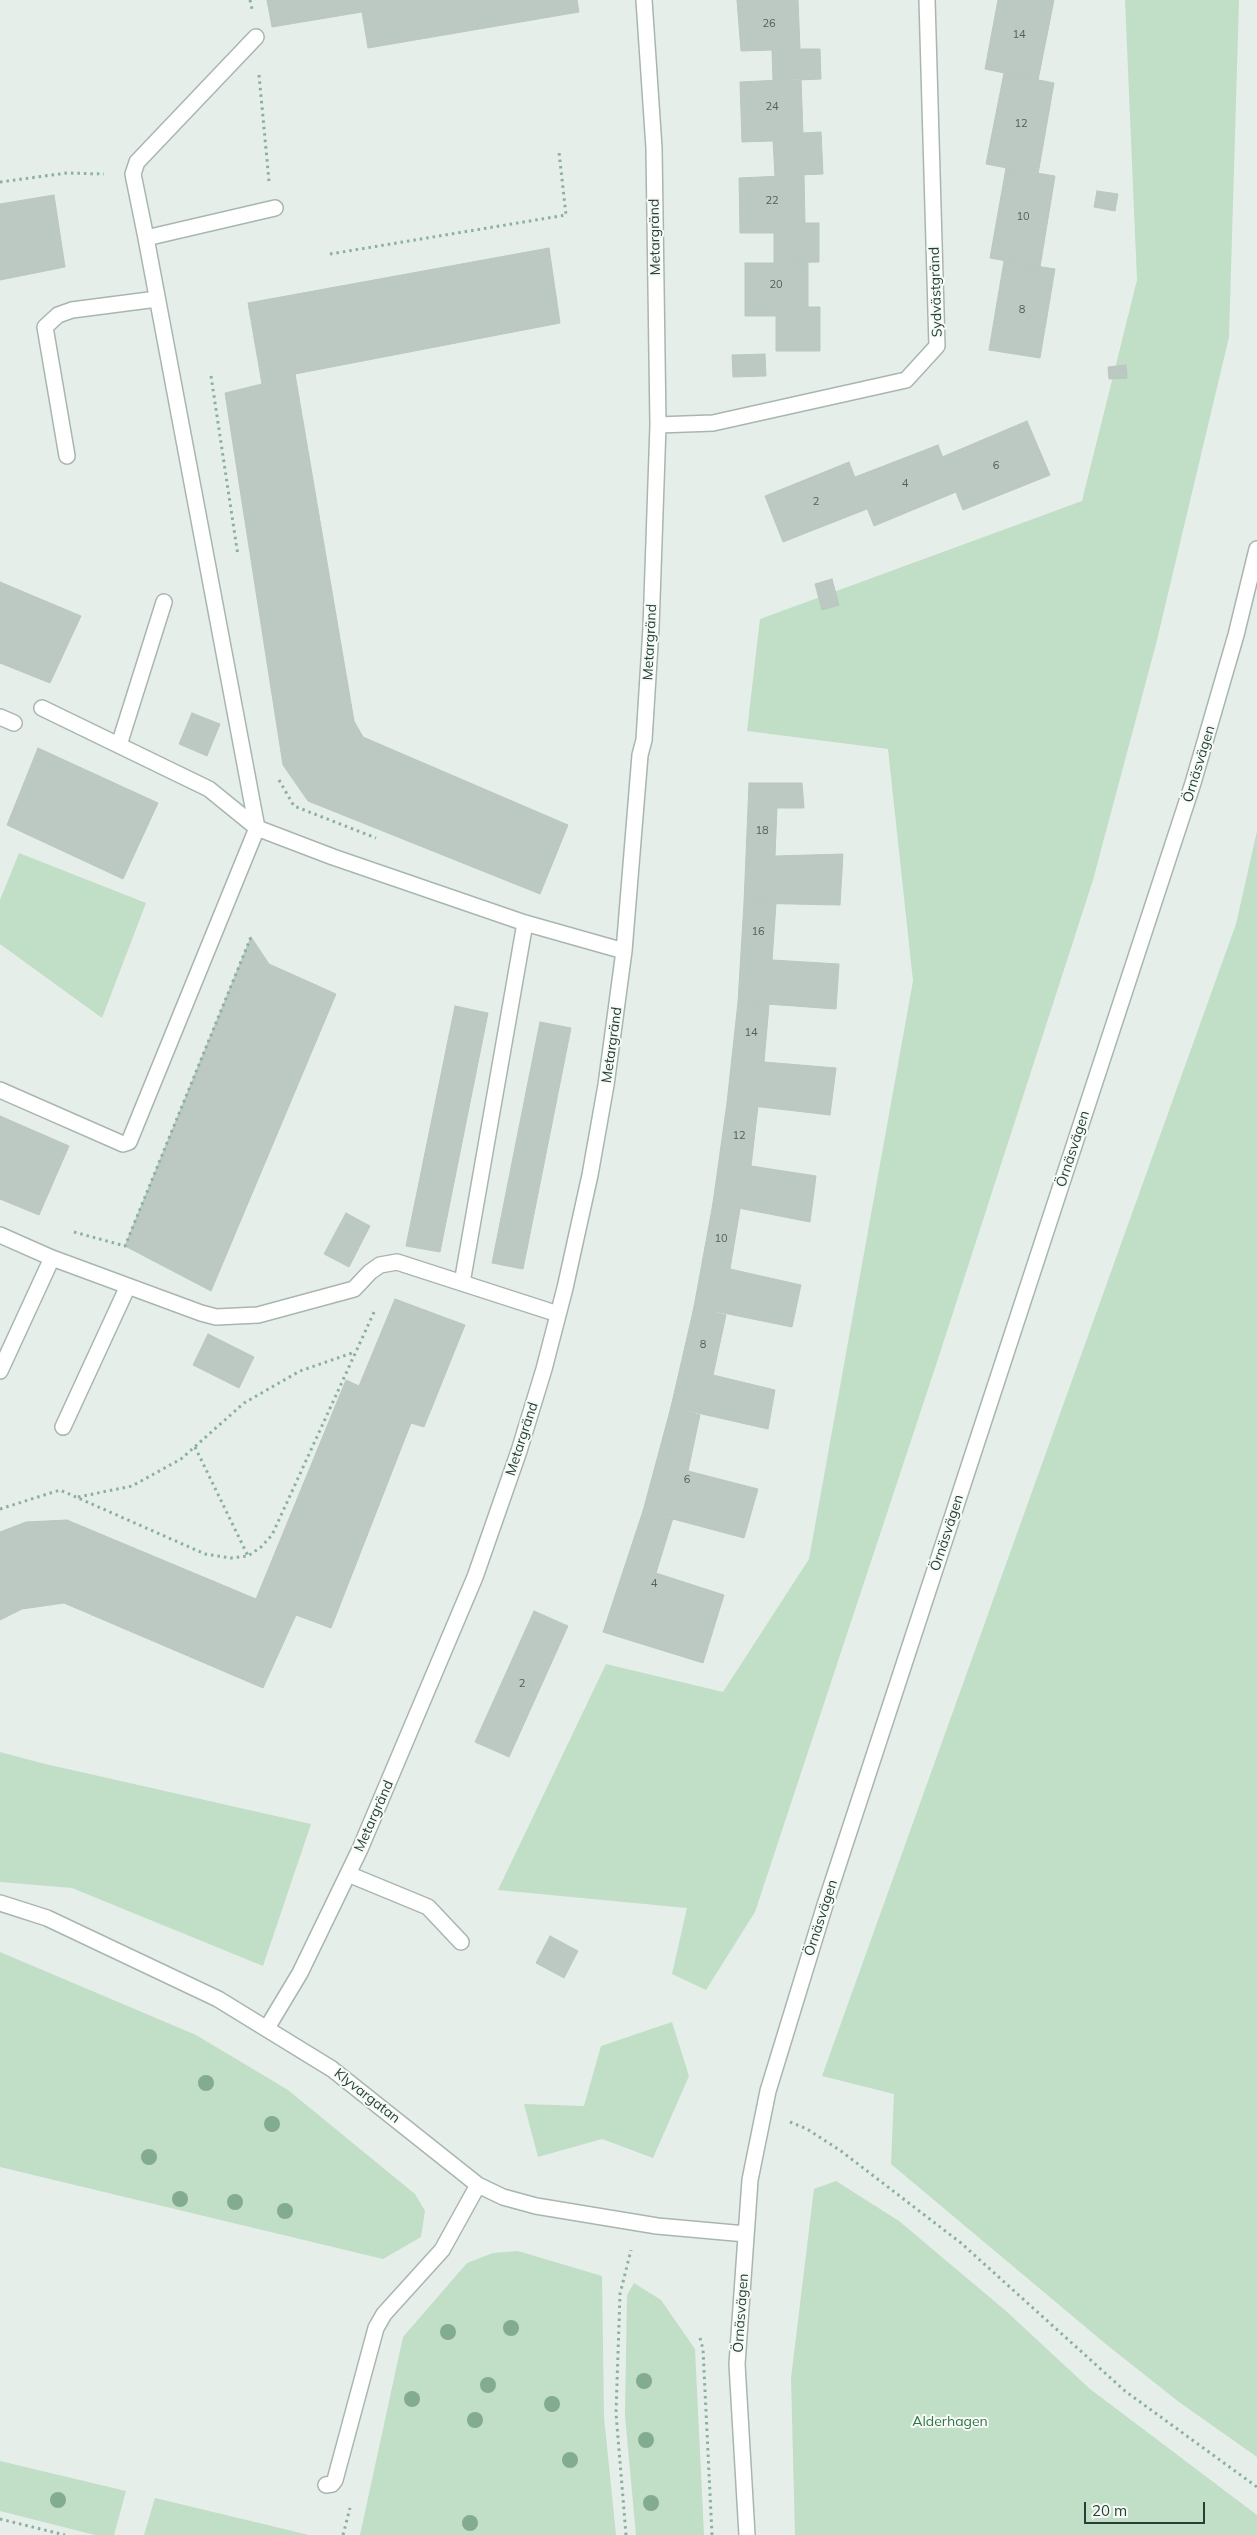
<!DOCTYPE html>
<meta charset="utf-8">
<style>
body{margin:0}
#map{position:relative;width:1257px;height:2535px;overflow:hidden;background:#e6eeea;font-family:Mulish,sans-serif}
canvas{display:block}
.scale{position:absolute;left:1084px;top:2502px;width:121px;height:22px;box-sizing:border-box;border:2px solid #264036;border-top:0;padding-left:6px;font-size:15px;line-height:18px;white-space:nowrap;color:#264036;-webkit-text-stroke:4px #f7fbf8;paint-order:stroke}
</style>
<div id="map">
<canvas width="1257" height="2535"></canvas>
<div class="scale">20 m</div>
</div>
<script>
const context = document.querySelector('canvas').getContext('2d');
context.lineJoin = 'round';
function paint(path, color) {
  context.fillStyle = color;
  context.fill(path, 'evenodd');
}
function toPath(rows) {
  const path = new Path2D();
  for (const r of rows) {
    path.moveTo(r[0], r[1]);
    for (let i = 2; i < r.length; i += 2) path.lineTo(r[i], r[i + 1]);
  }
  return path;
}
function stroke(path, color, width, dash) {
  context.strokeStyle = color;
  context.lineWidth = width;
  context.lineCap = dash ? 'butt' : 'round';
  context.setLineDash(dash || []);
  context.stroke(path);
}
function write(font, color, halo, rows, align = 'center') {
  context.font = font + ' Mulish,sans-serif';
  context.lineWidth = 4;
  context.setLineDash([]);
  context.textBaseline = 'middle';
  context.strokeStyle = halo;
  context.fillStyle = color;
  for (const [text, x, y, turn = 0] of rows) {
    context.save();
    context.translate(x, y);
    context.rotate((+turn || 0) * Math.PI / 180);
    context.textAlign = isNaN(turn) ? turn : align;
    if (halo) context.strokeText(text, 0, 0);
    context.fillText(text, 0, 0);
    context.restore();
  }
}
const green = toPath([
 [1125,0,1239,0,1229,337,1156,644,1093,880,938,1359,755,1912,706,1990,672,1974,687,1908,498,1890,606,1664,723,1692,809,1559,913,981,888,749,747,731,760,619,1082,501,1137,280],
 [1257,831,1257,2457,1179,2402,1107,2345,891,2164,894,2094,822,2076,1236,924],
 [19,853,146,903,102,1018,0,944,0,900],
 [0,1752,41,1763,311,1824,263,1966,72,1888,0,1882],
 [0,1952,196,2035,288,2090,415,2194,425,2211,421,2237,383,2259,0,2167],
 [672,2022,689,2076,653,2158,602,2139,538,2157,524,2104,584,2106,601,2046],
 [836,2181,899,2221,1006,2311,1090,2389,1257,2515,1257,2535,795,2535,791,2378,814,2189],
 [518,2251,602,2276,604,2417,616,2535,360,2535,403,2337,467,2263,493,2253],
 [634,2283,661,2300,695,2349,704,2535,636,2535,625,2416,627,2295],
 [0,2461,126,2491,114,2535,95,2535,0,2511],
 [155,2498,309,2535,144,2535]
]);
const building = toPath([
 [267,0,577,0,579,12,368,48,362,12,272,27,267,0],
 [737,0,798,0,800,49,820,49,821,79,773,81,772,50,741,51,737,0],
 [998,0,1054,0,1038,80,985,69,998,0],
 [1004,73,1054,83,1038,174,986,164,1004,73],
 [801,79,803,133,821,132,823,174,775,176,773,141,742,142,740,82,801,79],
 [1006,168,1055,176,1040,267,990,258,1006,168],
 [804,175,805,223,819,223,819,262,774,263,774,233,740,233,739,178,804,175],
 [1097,191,1118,194,1115,211,1094,207,1097,191],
 [54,195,65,267,0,280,0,204,54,195],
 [549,248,560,323,295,374,354,721,363,737,568,825,540,894,308,801,283,765,225,393,262,384,248,303,549,248],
 [1004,261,1055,269,1040,358,989,350,1004,261],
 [745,263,808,263,808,307,820,307,820,351,776,351,776,316,745,316,745,263],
 [765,354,766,376,733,377,732,355,765,354],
 [1126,365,1127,378,1109,379,1108,367,1126,365],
 [1027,421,1050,475,963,510,942,457,1027,421],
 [938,445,956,492,874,526,855,477,938,445],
 [849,462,867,509,783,542,765,496,849,462],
 [832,579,839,605,822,610,815,584,832,579],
 [0,582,81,616,50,683,0,663,0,582],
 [192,713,220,724,207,756,179,744,192,713],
 [38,748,158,803,123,879,7,825,38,748],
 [749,783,802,783,804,808,777,808,775,856,843,854,840,905,744,903,749,783],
 [744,903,776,904,772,960,839,964,836,1009,738,1002,744,903],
 [251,937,269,964,336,994,211,1291,125,1246,251,937],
 [738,1002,769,1005,764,1062,836,1068,830,1115,727,1103,738,1002],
 [455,1006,488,1013,440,1252,406,1246,455,1006],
 [540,1022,571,1028,523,1269,492,1263,540,1022],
 [727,1103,758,1106,751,1166,816,1176,810,1222,713,1203,727,1103],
 [0,1116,69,1146,39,1215,0,1199,0,1116],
 [713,1203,740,1209,730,1269,801,1285,792,1327,694,1307,713,1203],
 [346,1213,370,1226,349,1267,324,1254,346,1213],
 [395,1299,465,1325,424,1427,411,1423,331,1628,296,1615,263,1688,64,1603,22,1609,0,1620,0,1532,26,1522,67,1520,256,1599,346,1380,359,1386,395,1299],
 [694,1307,726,1315,713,1375,775,1390,768,1429,671,1407,694,1307],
 [208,1334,254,1357,239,1388,193,1365,208,1334],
 [671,1407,700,1415,688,1471,758,1489,744,1538,643,1511,671,1407],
 [643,1511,673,1518,656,1573,724,1595,703,1663,603,1632,643,1511],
 [534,1611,568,1626,509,1757,475,1742,534,1611],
 [550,1936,578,1951,564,1978,536,1963,550,1936]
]);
const path = toPath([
 [250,0,252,9],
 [259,75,269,181],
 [0,182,67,173,104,174],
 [330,254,566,215,559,152],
 [211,376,238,556],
 [279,780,294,806,376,838],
 [74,1232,125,1246,251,937],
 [195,1447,248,1556],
 [78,1497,132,1486,181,1459,244,1403,300,1371,355,1352],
 [0,1509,60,1490,205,1554,231,1558,248,1556,261,1547,272,1535,375,1310],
 [790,2122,807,2129,841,2151,961,2243,1125,2391,1257,2487],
 [700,2338,703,2349,712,2535],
 [0,2519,65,2535],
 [343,2535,350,2508],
 [626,2535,616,2413,620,2294,631,2250]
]);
const minor = toPath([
 [275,208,146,238,257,828,333,857,525,923,624,951],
 [146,238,133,174,137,162,256,37],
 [658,425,713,423,906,380,937,346,927,0],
 [67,456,45,327,58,315,72,310,157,299],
 [0,717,14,723],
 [119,745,164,602],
 [0,1090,123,1144,129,1142,257,828,209,789,42,708],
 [0,1235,52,1258,201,1313,216,1317,258,1315,354,1289,370,1272,380,1265,397,1262,558,1314],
 [462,1283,525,923],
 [0,1371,52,1258],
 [63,1427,128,1286],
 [348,1874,428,1907,461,1942],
 [0,1903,47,1918,218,1999,332,2069,478,2185,503,2197,536,2206,657,2226,746,2234],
 [267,2028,300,1973,360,1849,475,1577,519,1451,544,1369,565,1288,590,1175,606,1085,624,951,640,755,644,740,651,628,658,425,654,148,644,0],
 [326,2485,332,2484,335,2480,376,2328,384,2314,442,2250,478,2185],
 [747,2535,737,2364,750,2180,768,2091,825,1905,1193,783,1236,635,1257,549]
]);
const trees = [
 [206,2083],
 [272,2124],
 [149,2157],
 [180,2199],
 [235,2202],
 [285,2211],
 [511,2328],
 [448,2332],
 [644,2381],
 [488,2385],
 [412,2399],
 [552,2404],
 [475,2420],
 [646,2440],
 [570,2460],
 [58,2500],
 [651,2503],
 [470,2523]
];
const numberNames = [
 ["26",769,24],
 ["14",1019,35],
 ["24",772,107],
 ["12",1021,124],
 ["22",772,201],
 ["10",1023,217],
 ["20",776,285],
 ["8",1022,310],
 ["6",996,466],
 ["4",905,484],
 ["2",816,502],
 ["18",762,831],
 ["16",758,932],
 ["14",751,1033],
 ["12",739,1136],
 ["10",721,1239],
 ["8",703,1345],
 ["6",687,1480],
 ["4",654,1584],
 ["2",522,1684]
];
const streetNames = [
 ["Metargränd",655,237,-91],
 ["Sydvästgränd",936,292,-92],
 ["Metargränd",650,642,-87],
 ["Örnäsvägen",1199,764,-73],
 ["Metargränd",612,1045,-82],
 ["Örnäsvägen",1073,1149,-72],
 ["Metargränd",522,1439,-72],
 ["Örnäsvägen",947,1533,-72],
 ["Metargränd",374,1816,-66],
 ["Örnäsvägen",821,1918,-72],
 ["Klyvargatan",367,2096,38],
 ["Örnäsvägen",741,2313,-86]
];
const parkNames = [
 ["Alderhagen",950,2422]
];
paint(green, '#c1dec6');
paint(building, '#bcc9c2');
stroke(building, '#b9c8c0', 1);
stroke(minor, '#a9b6b0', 18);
stroke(path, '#89b0a0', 3, [2.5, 4]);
stroke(minor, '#fff', 15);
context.fillStyle = '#83ab8f';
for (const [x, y] of trees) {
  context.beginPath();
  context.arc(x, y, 8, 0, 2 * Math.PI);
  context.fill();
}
write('11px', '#4c6259', null, numberNames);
write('14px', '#264036', '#f7fbf8', streetNames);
write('14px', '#327545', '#f7fbf8', parkNames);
</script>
